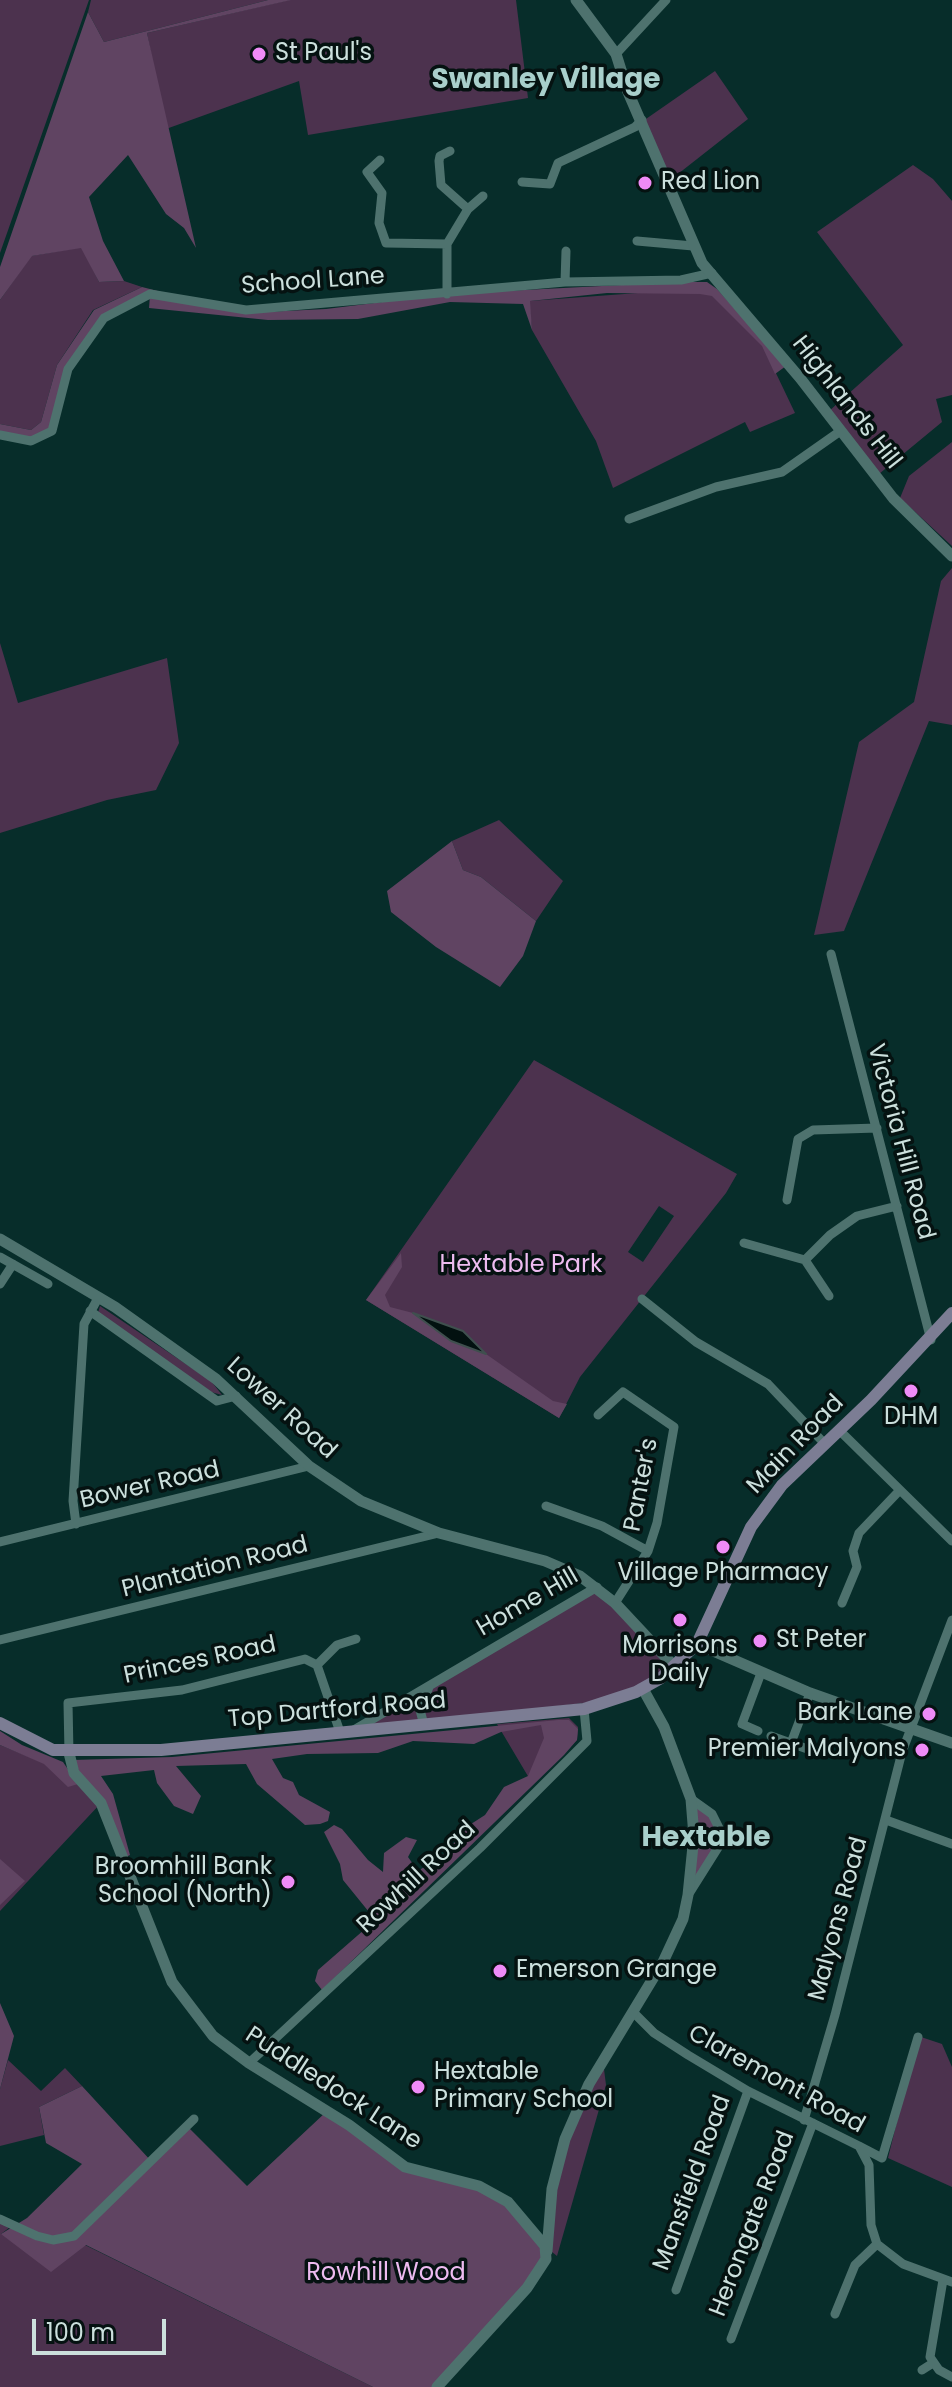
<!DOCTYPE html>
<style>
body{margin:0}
#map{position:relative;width:952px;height:2387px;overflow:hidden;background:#072d2a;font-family:Poppins,sans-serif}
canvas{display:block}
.scale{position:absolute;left:32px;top:2319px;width:134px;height:36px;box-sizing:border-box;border:4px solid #cce0dd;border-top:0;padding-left:10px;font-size:24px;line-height:28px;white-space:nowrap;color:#cce0dd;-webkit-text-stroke:6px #051211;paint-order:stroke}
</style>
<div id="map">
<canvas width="952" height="2387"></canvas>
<div class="scale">100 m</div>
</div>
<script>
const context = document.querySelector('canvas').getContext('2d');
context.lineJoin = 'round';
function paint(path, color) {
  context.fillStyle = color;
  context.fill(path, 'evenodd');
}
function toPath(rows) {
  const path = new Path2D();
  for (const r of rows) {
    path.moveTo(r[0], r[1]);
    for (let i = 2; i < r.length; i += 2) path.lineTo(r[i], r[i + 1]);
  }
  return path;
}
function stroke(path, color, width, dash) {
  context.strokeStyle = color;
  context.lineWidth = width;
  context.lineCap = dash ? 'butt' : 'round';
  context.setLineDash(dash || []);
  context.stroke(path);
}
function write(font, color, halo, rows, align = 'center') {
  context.font = font + ' Poppins,sans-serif';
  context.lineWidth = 7;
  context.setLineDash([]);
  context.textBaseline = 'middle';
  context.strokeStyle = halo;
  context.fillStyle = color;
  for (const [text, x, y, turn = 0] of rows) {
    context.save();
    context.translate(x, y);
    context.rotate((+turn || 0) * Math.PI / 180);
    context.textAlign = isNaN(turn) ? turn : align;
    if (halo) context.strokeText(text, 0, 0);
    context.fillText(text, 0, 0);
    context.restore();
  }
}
const green = toPath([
 [0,0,89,0,0,253],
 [91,0,268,0,104,42,88,12],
 [289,0,516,0,528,98,308,135,299,81,166,129,147,33],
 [715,71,748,119,669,181,643,121],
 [913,165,933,179,952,201,952,395,936,399,942,422,879,474,828,412,903,345,817,232],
 [82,247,99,282,124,281,142,287,93,310,57,365,41,422,31,430,0,424,0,300,31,256],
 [706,288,763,346,795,413,750,432,745,422,613,488,596,441,532,330,529,301],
 [952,442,952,546,900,498,909,476],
 [952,568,952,725,929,721,844,931,814,935,859,742,914,702,941,581],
 [0,643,18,703,167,658,179,743,156,790,107,800,0,833],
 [499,820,563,881,536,921,481,877,463,870,452,841],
 [534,1060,737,1174,726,1193,580,1377,559,1418,366,1300],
 [659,1206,674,1216,643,1262,628,1252],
 [100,1306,211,1381,222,1395,211,1392,98,1313],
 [597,1588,673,1664,617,1699,351,1731],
 [569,1718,578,1727,577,1740,532,1783,497,1724],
 [0,1745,44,1763,63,1778,81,1781,101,1803,0,1911],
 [918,2036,942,2044,952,2067,952,2187,888,2158],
 [8,2060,41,2091,65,2068,82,2086,39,2107,44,2135,0,2146,0,2089],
 [603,2061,606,2085,557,2256,547,2248,565,2139],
 [0,2219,14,2224,1,2234,85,2245,373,2387,0,2387]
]);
const forest = toPath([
 [268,0,291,0,147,33,196,248,184,228,166,214,128,155,89,197,103,241,124,281,99,282,81,248,32,256,0,300,0,267,88,12,104,42],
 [679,282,707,282,717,289,786,366,775,374,762,346,712,296,700,294,607,293,530,301,532,330,523,304,450,302,358,319,268,320,149,308,150,295,104,318,68,369,52,431,31,441,0,433,0,424,31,430,41,422,57,365,94,310,142,287,244,313,326,309,447,294],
 [452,841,463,870,481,877,536,921,523,956,500,987,436,947,391,912,387,891],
 [401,1253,402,1267,385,1295,390,1307,413,1313,451,1341,486,1354,553,1401,567,1404,559,1418,366,1300],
 [558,1720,569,1720,578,1729,577,1740,564,1755,322,1990,315,1981,318,1970,365,1929,373,1917,343,1880,340,1864,324,1832,334,1825,342,1829,368,1860,383,1872,384,1853,406,1837,417,1840,408,1857,418,1871,445,1853,471,1824,485,1815,504,1787,528,1776,544,1738,541,1725,501,1732,474,1744,413,1741,378,1753,307,1754,272,1759,283,1778,293,1782,299,1795,330,1812,328,1821,320,1824,305,1825,257,1784,246,1764,176,1766,201,1796,193,1814,174,1806,157,1783,154,1770,101,1776,113,1794,130,1855,126,1857,73,1760,172,1757],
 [0,1731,22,1745,63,1762,78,1784,68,1787,44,1764,0,1745],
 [691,1802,711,1815,722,1839,689,1893],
 [0,1859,25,1881,0,1905],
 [0,2003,14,2036,0,2089],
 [82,2086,152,2162,189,2128,247,2186,326,2112,405,2167,479,2187,508,2202,532,2231,545,2258,526,2287,436,2387,373,2387,86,2245,51,2272,1,2234,27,2218,82,2164,46,2143,39,2107]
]);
const water = toPath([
 [413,1313,463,1331,486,1354,451,1341,413,1313]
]);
const minor = toPath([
 [616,54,666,0],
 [450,151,440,156,439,161,441,185,468,209],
 [380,160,367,172,382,193,379,223,386,243,447,244],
 [522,182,550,184,558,163,635,127,642,120],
 [637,241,693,246],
 [565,282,566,251],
 [447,294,447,244,468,209,483,196],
 [0,435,31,441,52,431,68,369,104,318,150,294,246,310,565,282,681,280,712,273],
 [629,519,716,487,782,472,839,432],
 [831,954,931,1340],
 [787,1200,798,1139,813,1130,877,1128],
 [744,1243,805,1260,830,1235,857,1216,897,1206],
 [0,1257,48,1284],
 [805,1260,829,1296],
 [0,1284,13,1264],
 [642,1299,696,1342,768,1384,824,1443],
 [90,1311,217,1401,236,1396],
 [598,1415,623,1392,674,1427,657,1523,648,1551,615,1603],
 [839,1430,952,1541],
 [546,1506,602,1526,648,1551],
 [76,1524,73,1501,84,1324,98,1298],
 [0,1542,309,1466],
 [842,1603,857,1567,853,1551,859,1533,900,1490],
 [0,1640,439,1533],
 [317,1665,337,1645,356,1639],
 [424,1725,420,1710,429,1687],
 [354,1730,597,1587],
 [758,1731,742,1724,761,1673],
 [771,1736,813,1751],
 [791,1743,810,1693],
 [69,1753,68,1703,182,1690,305,1659,317,1665,340,1732],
 [886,1820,952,1844],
 [690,1892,724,1838,712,1814,691,1799],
 [634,2013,654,2033,688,2055,748,2091,859,2146,869,2165,871,2225,877,2244,903,2264,952,2282],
 [249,2063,480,1848,587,1741,584,1709],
 [804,2120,835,2015,902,1752,952,1620],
 [859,2146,882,2158,918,2037],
 [0,2219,37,2236,53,2240,74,2236,194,2119],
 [943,2280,930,2357,939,2370,952,2377],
 [676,2290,748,2091],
 [835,2314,855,2265,877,2244],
 [731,2339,813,2123],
 [922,2370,933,2363]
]);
const tertiary = toPath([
 [576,0,616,54,628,92,702,263,800,378,893,498,952,556],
 [0,1239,115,1307,216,1379,309,1466,361,1501,439,1533,545,1561,580,1576,615,1603,673,1665],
 [697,1644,810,1693,952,1743],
 [69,1753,74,1773,101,1803,172,1982,213,2036,249,2063,349,2125,405,2167,479,2186,508,2202,545,2246,546,2259,527,2288,437,2387],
 [547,2251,552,2189,565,2139,589,2084,663,1962,683,1919,688,1895,694,1836,691,1799,664,1727,643,1689]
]);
const secondary = toPath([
 [0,1723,53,1750,161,1750,584,1709,636,1692,661,1678,697,1644,751,1527,782,1485,871,1400,952,1313]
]);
const markers = [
 [259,54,8,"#ef8bf7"],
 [645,183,8,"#ef8bf7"],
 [911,1391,8,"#ef8bf7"],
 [723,1547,8,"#ef8bf7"],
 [680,1620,8,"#ef8bf7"],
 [760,1641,8,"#ef8bf7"],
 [929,1714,8,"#ef8bf7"],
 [922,1750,8,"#ef8bf7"],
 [288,1882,8,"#ef8bf7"],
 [500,1971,8,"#ef8bf7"],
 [418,2087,8,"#ef8bf7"]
];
const poiNames = [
 ["St Paul's",275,54],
 ["Red Lion",661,183],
 ["DHM",911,1418,"center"],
 ["Village Pharmacy",723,1574,"center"],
 ["St Peter",776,1641],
 ["Morrisons",680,1647,"center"],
 ["Daily",680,1675,"center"],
 ["Bark Lane",913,1714,"right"],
 ["Premier Malyons",906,1750,"right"],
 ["Broomhill Bank",272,1868,"right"],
 ["School (North)",272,1896,"right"],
 ["Emerson Grange",516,1971],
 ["Hextable",434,2073],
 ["Primary School",434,2101]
];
const streetNames = [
 ["School Lane",313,282,-4],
 ["Highlands Hill",846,403,52],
 ["Victoria Hill Road",900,1142,75],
 ["Lower Road",281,1409,42],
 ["Main Road",796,1445,-46],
 ["Panter's",642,1485,-79],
 ["Bower Road",150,1486,-13],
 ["Plantation Road",215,1568,-14],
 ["Home Hill",528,1603,-30],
 ["Princes Road",200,1661,-12],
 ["Top Dartford Road",337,1711,-5],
 ["Rowhill Road",417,1878,-43],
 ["Malyons Road",839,1919,-75],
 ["Claremont Road",776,2080,29],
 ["Puddledock Lane",333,2089,33],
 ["Mansfield Road",693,2183,-70],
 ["Herongate Road",753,2224,-69]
];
const parkNames = [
 ["Hextable Park",521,1266],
 ["Rowhill Wood",386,2274]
];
const quarterNames = [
 ["Swanley Village",546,81],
 ["Hextable",706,1839]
];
paint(green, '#4c324e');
paint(forest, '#604462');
paint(water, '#021110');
stroke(water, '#3f4f4e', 2);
stroke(minor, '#4e726e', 9);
stroke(tertiary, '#4e726e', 11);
stroke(secondary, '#7c7d94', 12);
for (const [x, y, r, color] of markers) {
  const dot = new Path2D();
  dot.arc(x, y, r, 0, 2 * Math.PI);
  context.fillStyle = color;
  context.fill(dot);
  stroke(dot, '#051211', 3);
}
write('24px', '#cce0dd', '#051211', poiNames, 'left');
write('24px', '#cce0dd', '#051211', streetNames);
write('24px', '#edbbf0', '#051211', parkNames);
write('bold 28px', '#a9cfcb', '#051211', quarterNames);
</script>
